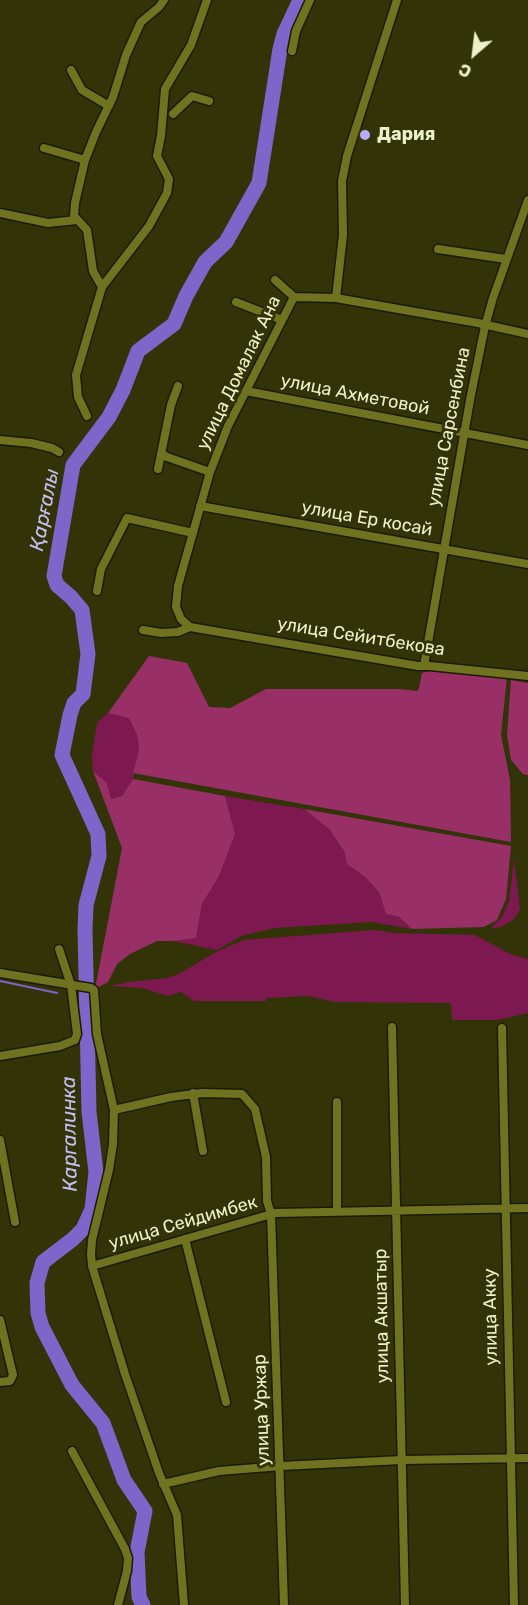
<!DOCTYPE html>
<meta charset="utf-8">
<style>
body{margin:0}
#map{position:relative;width:528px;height:1605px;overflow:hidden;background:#323408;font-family:Rubik,sans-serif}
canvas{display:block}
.north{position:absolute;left:444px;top:24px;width:60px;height:60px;-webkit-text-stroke:4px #323408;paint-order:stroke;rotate:208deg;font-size:16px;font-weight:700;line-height:24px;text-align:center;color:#edf1ca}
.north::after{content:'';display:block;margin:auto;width:21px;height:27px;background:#edf1ca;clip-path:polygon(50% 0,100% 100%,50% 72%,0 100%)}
</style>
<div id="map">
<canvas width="528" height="1605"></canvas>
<div class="north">С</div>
</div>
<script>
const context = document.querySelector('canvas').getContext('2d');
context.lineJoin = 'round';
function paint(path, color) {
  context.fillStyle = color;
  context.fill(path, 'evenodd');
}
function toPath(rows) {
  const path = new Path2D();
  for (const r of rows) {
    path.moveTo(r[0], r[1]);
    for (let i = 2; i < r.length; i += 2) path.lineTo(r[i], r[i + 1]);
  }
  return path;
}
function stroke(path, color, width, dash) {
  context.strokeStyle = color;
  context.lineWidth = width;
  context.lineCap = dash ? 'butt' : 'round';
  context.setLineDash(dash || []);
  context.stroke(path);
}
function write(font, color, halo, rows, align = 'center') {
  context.font = font + ' Rubik,sans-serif';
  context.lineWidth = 6;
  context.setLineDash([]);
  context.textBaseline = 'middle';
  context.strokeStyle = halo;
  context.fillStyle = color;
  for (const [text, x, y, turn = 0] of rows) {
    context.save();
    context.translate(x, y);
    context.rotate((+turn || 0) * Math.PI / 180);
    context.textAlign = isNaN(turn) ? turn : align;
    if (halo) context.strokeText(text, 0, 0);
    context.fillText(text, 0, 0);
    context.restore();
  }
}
const green = toPath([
 [108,713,129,718,137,735,139,750,133,779,122,796,111,799,107,783,93,771,92,754,97,723],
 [225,796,304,809,329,829,344,851,347,864,365,877,379,892,386,914,399,917,412,929,372,922,274,928,241,936,217,950,173,941,196,937,202,904,219,876,235,834],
 [514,859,520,909,514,919,503,926,490,929,502,917,509,901],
 [374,930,394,933,475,935,510,954,528,959,528,1013,497,1020,452,1020,451,1003,335,1002,308,996,266,998,266,1001,194,1001,181,992,168,996,142,988,110,986,129,982,167,978,179,974,216,952,244,940]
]);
const forest = toPath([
 [149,656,187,663,209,707,230,708,266,689,400,689,417,691,419,688,422,673,434,670,507,677,501,735,510,780,511,842,133,773,139,750,137,735,129,718,108,713],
 [511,680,528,683,528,775,523,774,511,760,507,735],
 [93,771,107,783,111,799,122,796,133,779,225,796,235,834,219,876,202,904,196,938,173,941,157,941,130,954,117,964,108,982,95,989,122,848],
 [304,809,511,846,506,899,497,920,484,927,412,929,399,917,386,914,379,892,365,877,347,864,344,851,329,829]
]);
const stream = toPath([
 [0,981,57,993]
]);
const river = toPath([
 [143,1605,139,1597,137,1552,145,1511,124,1480,103,1423,72,1385,42,1327,38,1313,37,1283,43,1262,73,1239,83,1229,92,1209,96,1172,89,1112,85,929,86,905,99,856,98,834,62,755,70,715,74,703,83,694,88,654,82,610,71,597,57,585,54,576,73,465,109,417,123,390,138,351,174,324,186,296,205,262,226,242,259,183,280,49,284,34,300,0]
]);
const minor = toPath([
 [292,51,296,31,310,0],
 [71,70,82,90,109,106],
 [173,114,192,96,209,101],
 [44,148,85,160],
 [0,213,48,223,77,220],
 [438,249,506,259],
 [275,280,294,297],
 [102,287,93,271,87,230,74,216,75,203,85,160,96,132,113,97,126,55,141,22,159,7,164,0],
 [336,298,343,235,342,181,347,156,397,0],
 [236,302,282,320],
 [246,391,528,445],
 [87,416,78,397,76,375,102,287,149,226,167,193,169,179,157,156,161,136,165,89,191,45,207,0],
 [0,440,31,443,52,448,59,452],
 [162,454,167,457,210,472],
 [158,469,171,405,178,386],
 [200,506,528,564],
 [97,591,101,569,127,518,193,533],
 [190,627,181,619,176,607,178,586,210,472,228,426,294,297,336,298,478,323,528,334],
 [143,630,161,633,178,632,190,627,418,666,430,666,528,676],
 [424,666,470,400,485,326,493,298,528,200],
 [0,973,91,988,94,990,97,1034,114,1110],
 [392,1027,405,1605],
 [502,1028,514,1605],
 [0,1056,60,1046,75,1040,77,1034,71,985,59,949],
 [193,1093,203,1151],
 [0,1140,15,1222],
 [337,1211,337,1102],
 [185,1239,226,1402],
 [92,1266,275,1213,528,1208],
 [0,1320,13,1375,10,1381,0,1382],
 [72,1451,125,1549,128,1558,127,1571,118,1605],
 [163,1484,219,1471,281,1466,402,1460,528,1458],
 [184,1605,177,1515,159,1473,125,1374,92,1266,91,1254,92,1240,109,1170,113,1144,114,1110,171,1097,202,1093,242,1094,255,1109,266,1157,267,1201,271,1214,284,1605]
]);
const markers = [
 [365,135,6,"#b9abf7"]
];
const poiNames = [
 ["Дария",377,135]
];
const streetNames = [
 ["улица Домалак Ана",239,373,-64],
 ["улица Ахметовой",355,395,11],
 ["улица Сарсенбина",449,427,-79],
 ["улица Ер косай",367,519,10],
 ["улица Сейитбекова",361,637,9],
 ["улица Сейдимбек",183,1223,-16],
 ["улица Акшатыр",382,1316,-91],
 ["улица Акку",491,1317,-91],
 ["улица Уржар",262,1410,-92]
];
const waterNames = [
 ["Қарғалы",45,510,-79],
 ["Каргалинка",70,1134,-91]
];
paint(green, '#7e1850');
paint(forest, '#992f67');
stroke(stream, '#7d65ca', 2);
stroke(river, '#7d65ca', 15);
stroke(minor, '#191b03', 11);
stroke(minor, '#6f7320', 8);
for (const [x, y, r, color] of markers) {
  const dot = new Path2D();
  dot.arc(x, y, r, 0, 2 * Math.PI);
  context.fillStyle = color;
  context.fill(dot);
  stroke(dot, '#323408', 2);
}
write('bold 18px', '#edf1ca', '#323408', poiNames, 'left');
write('18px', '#edf1ca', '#323408', streetNames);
write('italic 20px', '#c6bef2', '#323408', waterNames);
</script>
